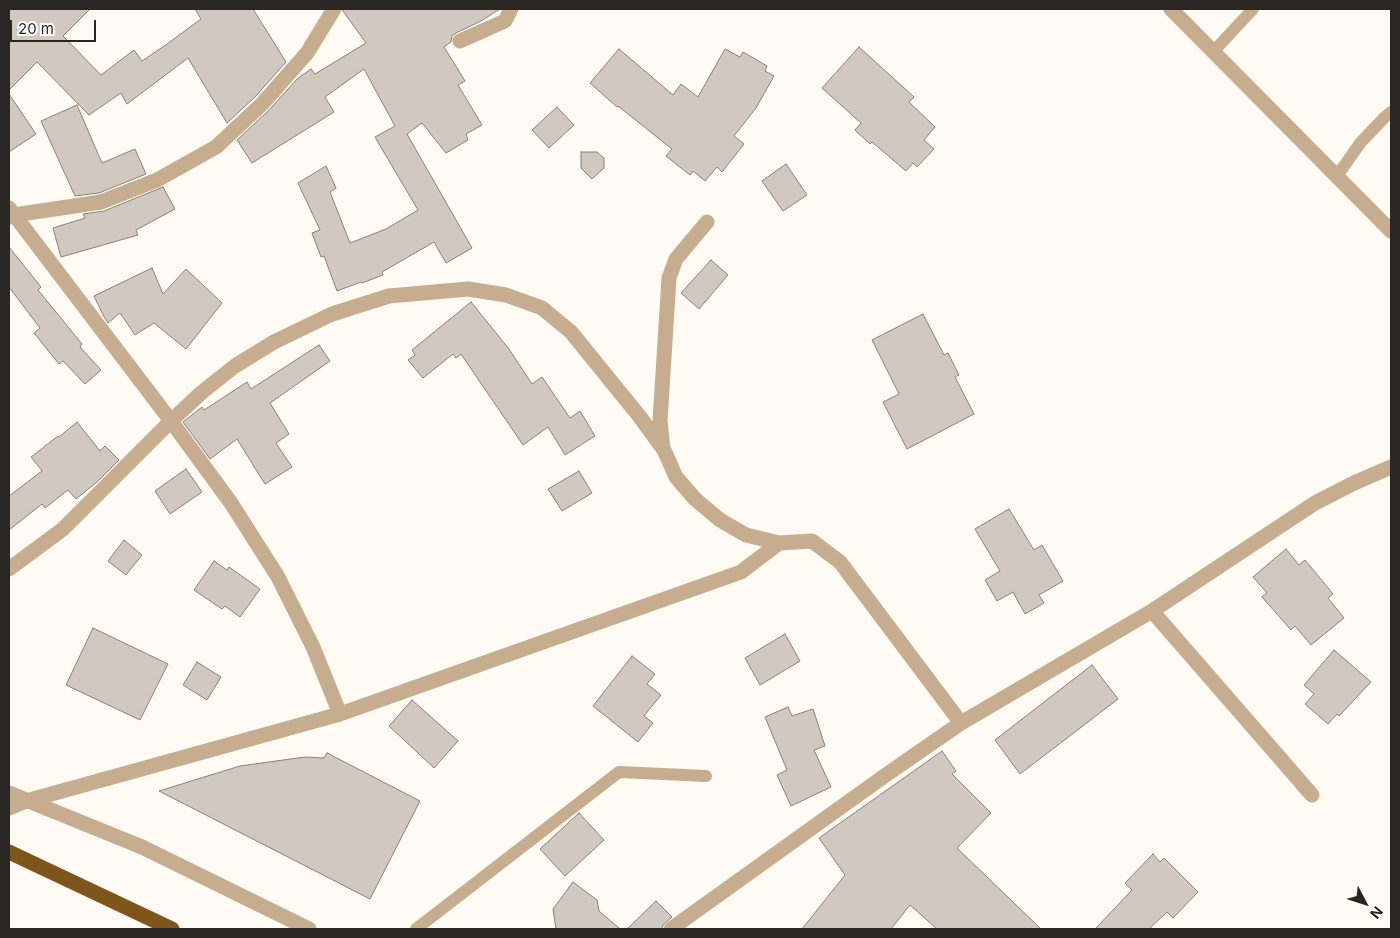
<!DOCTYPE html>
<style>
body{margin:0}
#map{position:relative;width:1400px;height:938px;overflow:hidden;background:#fffaf4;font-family:Inter,sans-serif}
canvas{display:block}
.frame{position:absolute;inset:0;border:10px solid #292623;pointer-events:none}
.north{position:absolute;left:1340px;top:878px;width:50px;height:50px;-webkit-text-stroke:4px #fff;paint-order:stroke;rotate:130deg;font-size:14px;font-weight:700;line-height:20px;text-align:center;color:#292623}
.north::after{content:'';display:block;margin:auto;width:18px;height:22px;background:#292623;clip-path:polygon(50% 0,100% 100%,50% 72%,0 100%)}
.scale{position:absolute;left:10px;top:20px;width:86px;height:22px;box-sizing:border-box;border:2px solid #292623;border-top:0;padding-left:6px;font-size:15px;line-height:18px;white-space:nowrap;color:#292623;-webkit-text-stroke:4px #fff;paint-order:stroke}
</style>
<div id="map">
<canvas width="1400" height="938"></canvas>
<div class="frame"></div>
<div class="north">N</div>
<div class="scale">20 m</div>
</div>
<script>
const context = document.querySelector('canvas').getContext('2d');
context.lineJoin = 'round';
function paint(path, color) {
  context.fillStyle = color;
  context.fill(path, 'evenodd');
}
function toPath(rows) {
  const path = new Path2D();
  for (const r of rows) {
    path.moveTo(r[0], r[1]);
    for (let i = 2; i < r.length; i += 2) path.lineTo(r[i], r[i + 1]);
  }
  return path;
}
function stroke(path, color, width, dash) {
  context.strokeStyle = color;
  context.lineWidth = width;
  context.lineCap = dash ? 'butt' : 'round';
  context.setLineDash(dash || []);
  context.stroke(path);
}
const building = toPath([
 [9,9,90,9,63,36,101,75,134,50,142,61,167,44,201,19,195,9,253,9,286,62,255,97,227,123,188,58,127,104,121,93,89,115,37,62,9,90,9,9],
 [343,9,500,9,481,21,456,33,452,36,451,42,444,47,465,81,458,85,482,125,466,134,468,140,446,153,422,123,407,134,472,248,446,263,434,242,382,272,383,275,362,283,361,282,337,291,324,256,321,257,312,233,320,230,298,183,326,166,336,188,330,192,350,243,386,229,418,210,375,137,395,126,364,69,325,97,334,112,252,163,237,140,269,110,297,79,311,69,315,74,366,43,343,11,343,9],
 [859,47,914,97,909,102,935,127,924,140,934,149,917,167,913,163,906,171,872,142,870,144,855,130,861,123,822,88,859,47],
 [619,49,673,95,681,84,698,97,725,49,740,57,743,52,767,66,765,71,774,76,756,108,734,136,744,144,722,172,717,167,705,181,693,171,690,175,666,156,672,149,618,106,617,107,590,83,619,49],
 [9,94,36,134,9,152,9,94],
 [77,105,102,163,135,149,146,174,99,193,75,196,41,121,77,105],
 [557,107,574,125,549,148,532,130,557,107],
 [581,152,597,152,604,158,604,168,592,179,581,168,581,152],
 [786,164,807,195,783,211,762,181,786,164],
 [163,187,175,209,136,230,138,235,61,257,53,228,85,218,83,214,104,211,163,187],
 [9,247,41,287,38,290,82,344,80,347,101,370,85,384,63,361,59,364,34,333,40,328,9,287,9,247],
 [711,260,728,275,699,309,681,293,711,260],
 [152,268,163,294,186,269,222,303,186,349,154,323,135,335,120,313,108,323,104,317,94,296,152,268],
 [471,302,509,349,532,384,542,377,570,418,580,411,595,436,565,455,548,427,523,445,461,354,456,358,453,354,423,378,408,360,415,355,412,350,471,302],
 [923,314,944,355,948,353,959,375,955,377,974,414,907,449,883,402,899,394,872,340,923,314],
 [319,345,330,361,270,403,289,434,276,443,292,467,265,484,237,439,210,459,183,422,202,407,204,410,247,382,251,389,319,345],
 [77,422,100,451,105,446,119,460,97,482,76,499,68,490,45,508,42,504,9,530,9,496,42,471,31,457,58,436,59,437,77,422],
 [186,469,202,492,170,514,155,491,186,469],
 [579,471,592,493,562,511,548,489,579,471],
 [1009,509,1034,550,1042,545,1063,581,1039,595,1044,603,1025,614,1013,592,997,601,985,580,1000,571,975,529,1009,509],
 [124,540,142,555,126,575,108,561,124,540],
 [1286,549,1299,565,1305,560,1333,594,1328,598,1344,618,1311,645,1295,626,1291,630,1262,597,1267,593,1253,577,1286,549],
 [214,561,227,570,229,567,260,589,240,617,225,606,222,609,194,590,214,561],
 [93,628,168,664,140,720,66,685,93,628],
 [785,634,800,661,760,685,745,658,785,634],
 [1334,650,1371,682,1339,716,1337,714,1328,724,1305,704,1314,694,1304,685,1334,650],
 [632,656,655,674,647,684,661,695,644,716,653,723,638,742,593,706,632,656],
 [197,662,221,677,207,700,183,685,197,662],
 [1092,665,1118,699,1020,774,995,740,1092,665],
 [412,700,458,741,434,768,389,726,412,700],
 [788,707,792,716,813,709,825,746,814,750,831,787,791,806,777,775,787,770,765,717,788,707],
 [942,751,956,771,952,774,991,813,957,848,1041,929,937,929,910,905,891,929,802,929,845,875,819,838,942,751],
 [327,753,420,801,370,899,159,791,240,766,305,757,324,758,327,753],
 [579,813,604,840,565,876,540,849,579,813],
 [1153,854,1160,862,1164,858,1198,892,1173,918,1167,912,1149,929,1095,929,1132,890,1125,883,1153,854],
 [573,882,597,900,599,911,620,929,556,929,553,909,573,882],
 [656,901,672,917,663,925,662,929,627,929,656,901]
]);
const lane = toPath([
 [1213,52,1253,9],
 [1337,176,1361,142,1385,117,1391,112],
 [416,929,619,772,706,776]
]);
const street = toPath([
 [1171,9,1391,231],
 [460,41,505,21,511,9],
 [9,208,171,421,231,503,278,577,313,647,340,714],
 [9,217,14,215,101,202,157,180,216,147,262,104,307,53,334,9],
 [663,448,660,421,669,278,676,259,707,222],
 [9,569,63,529,171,421,201,393,235,366,274,342,332,314,389,296,468,289,506,295,542,308,571,332,640,417,664,450,676,477,695,499,720,520,746,535,779,543,812,541,840,562,961,723],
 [1152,611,1312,795],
 [9,793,142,847,309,929],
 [9,808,26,801,340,714,741,572,779,543],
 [671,929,883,777,961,723,1152,611,1315,503,1354,483,1391,467]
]);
const highway = toPath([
 [9,852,172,929]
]);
paint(building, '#d1c9c0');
stroke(building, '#888078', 1);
stroke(lane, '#c6ad8f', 12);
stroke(street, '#c6ad8f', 15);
stroke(highway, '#7e561b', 15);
</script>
